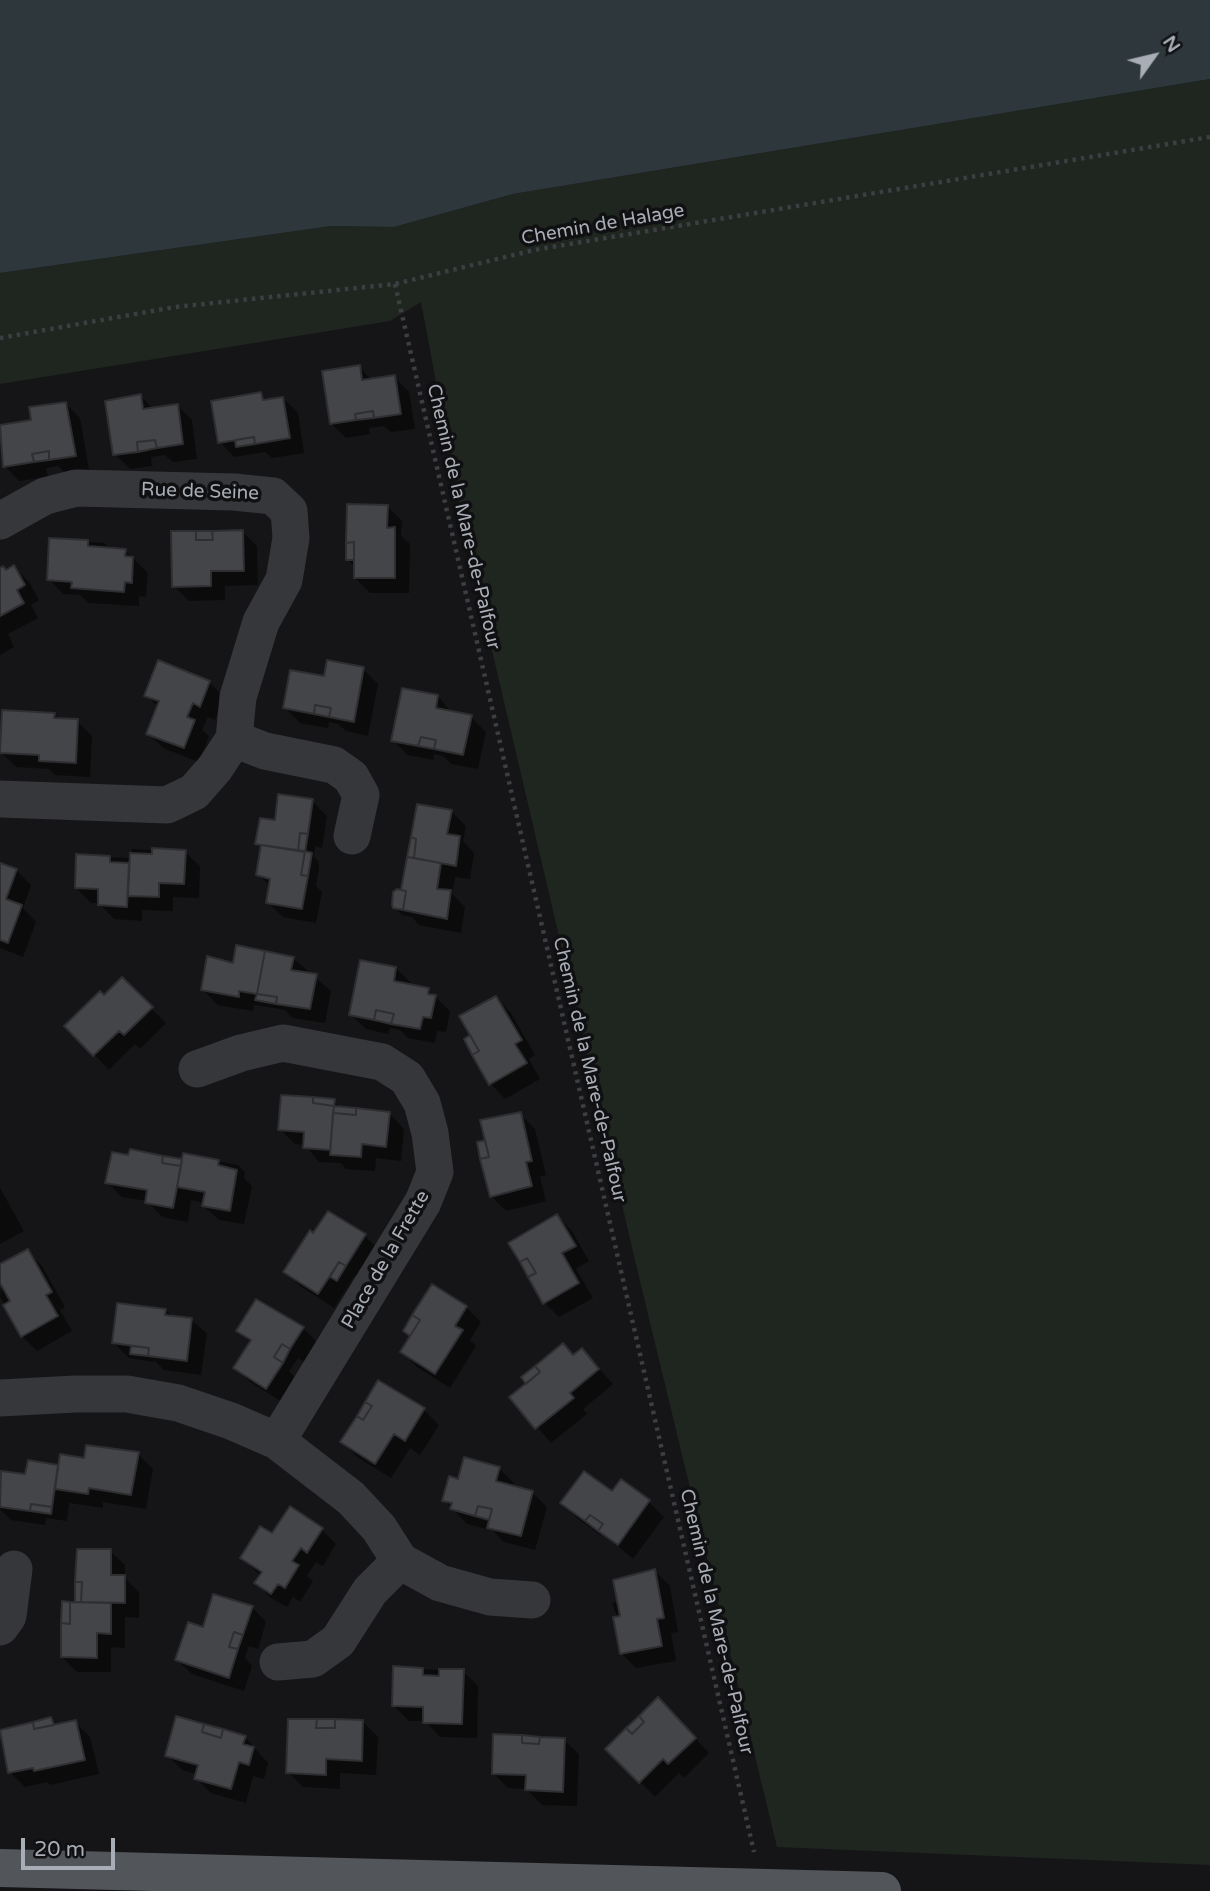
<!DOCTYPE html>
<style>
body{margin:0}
#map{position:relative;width:1210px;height:1891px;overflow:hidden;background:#151517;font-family:"Varela Round",sans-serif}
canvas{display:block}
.north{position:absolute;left:1119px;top:21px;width:70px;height:70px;-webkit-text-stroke:5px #101012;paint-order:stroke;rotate:56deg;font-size:19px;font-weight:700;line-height:28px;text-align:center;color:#a8adb6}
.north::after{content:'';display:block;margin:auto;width:24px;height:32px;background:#a8adb6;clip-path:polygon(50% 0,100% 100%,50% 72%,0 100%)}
.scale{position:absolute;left:21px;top:1838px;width:94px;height:32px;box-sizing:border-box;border:4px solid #a8adb6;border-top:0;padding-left:9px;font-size:21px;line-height:24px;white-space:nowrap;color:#a8adb6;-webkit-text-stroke:5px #101012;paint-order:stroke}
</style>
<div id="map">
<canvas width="1210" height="1891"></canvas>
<div class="north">N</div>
<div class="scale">20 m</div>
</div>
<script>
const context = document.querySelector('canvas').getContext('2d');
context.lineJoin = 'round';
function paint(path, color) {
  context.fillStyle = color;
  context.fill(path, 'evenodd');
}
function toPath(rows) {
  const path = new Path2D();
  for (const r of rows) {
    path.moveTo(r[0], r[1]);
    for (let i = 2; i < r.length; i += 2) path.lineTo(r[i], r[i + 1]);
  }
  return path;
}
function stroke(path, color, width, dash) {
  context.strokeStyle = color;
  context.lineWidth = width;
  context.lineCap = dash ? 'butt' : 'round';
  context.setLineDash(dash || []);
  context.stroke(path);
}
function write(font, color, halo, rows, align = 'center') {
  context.font = font + ' "Varela Round",sans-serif';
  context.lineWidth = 7;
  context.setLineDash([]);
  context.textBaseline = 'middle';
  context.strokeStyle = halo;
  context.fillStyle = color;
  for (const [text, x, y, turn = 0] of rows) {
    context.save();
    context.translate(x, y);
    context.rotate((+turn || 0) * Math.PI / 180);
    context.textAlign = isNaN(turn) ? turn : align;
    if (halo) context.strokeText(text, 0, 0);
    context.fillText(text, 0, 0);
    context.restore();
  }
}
const green = toPath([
 [1210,79,1210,1865,777,1847,639,1277,464,531,421,302,390,321,0,384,0,273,331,226,394,227,513,194]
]);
const water = toPath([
 [0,0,1210,0,1210,79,513,194,394,227,331,226,0,273]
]);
const shadow = toPath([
 [359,367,372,380,394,377,409,392,415,429,391,432,384,426,369,428,370,434,346,438,331,423],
 [261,394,268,401,283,398,298,413,304,453,272,458,265,452,234,457,220,442],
 [141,396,153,409,177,405,192,420,197,459,173,462,165,455,151,457,152,466,130,469,115,454],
 [65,403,80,418,89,470,66,474,58,466,46,468,48,477,19,481,5,466,0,426,33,422],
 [387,506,402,521,401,536,410,544,409,593,370,593,355,578,355,567,348,560],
 [242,531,257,546,258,585,225,586,225,600,189,601,174,586],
 [51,539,104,543,111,549,125,550,148,573,146,597,139,596,139,606,88,603,80,595,63,594,49,579],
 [14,567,29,582,39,600,31,605,38,618,8,634,14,647,0,655,0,570,6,571],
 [363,669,378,684,368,736,346,731,338,724,329,722,328,728,300,723,285,708,326,678],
 [209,682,224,697,215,720,208,717,202,730,209,736,199,762,163,748,148,733,158,707,146,695],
 [438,696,452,713,471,717,486,732,478,769,451,764,443,756,434,754,433,760,408,755,393,740],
 [54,714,60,720,77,721,92,736,90,777,55,775,49,769,16,767,1,752],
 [312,801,327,816,322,848,315,846,314,857,318,861,319,868,316,886,322,892,316,923,283,917,268,903,271,887,258,874,262,848,257,843,277,822],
 [451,811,466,826,463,841,474,853,470,879,455,877,452,894,465,907,461,933,419,925,412,917,402,915,395,907,403,892,408,857],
 [132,849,152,850,154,853,185,852,200,866,199,898,173,897,173,911,142,910,142,921,114,919,99,903,91,903,76,888,78,856,131,858],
 [0,865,16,870,31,885,23,908,36,922,23,957,0,948],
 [293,958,331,991,325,1023,292,1018,285,1010,273,1008,254,1005,253,1011,218,1005,203,990,235,965],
 [396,968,411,983,410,986,428,990,450,1011,446,1032,437,1031,435,1043,408,1038,400,1030,390,1028,388,1034,366,1029,351,1015],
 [122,980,166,1023,140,1049,135,1044,109,1070,67,1026,104,997],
 [496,998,511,1013,535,1055,529,1059,540,1079,505,1099,491,1084,474,1054],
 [334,1101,342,1109,390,1114,404,1129,401,1161,376,1158,375,1171,346,1169,341,1163,319,1162,305,1145,295,1144,280,1129],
 [520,1114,535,1129,546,1175,540,1177,546,1201,506,1211,491,1196,484,1142],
 [185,1155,238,1165,245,1172,244,1178,252,1186,244,1224,219,1220,204,1206,204,1203,191,1200,188,1222,162,1217,147,1201,122,1197,107,1182,184,1161],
 [0,1188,24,1231,0,1244],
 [557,1216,572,1231,589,1261,576,1269,593,1298,559,1317,545,1303],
 [314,1235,365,1236,380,1250,361,1279,355,1275,334,1308,300,1286,285,1272],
 [27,1251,42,1266,65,1307,60,1310,72,1331,37,1351,22,1336,0,1297,1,1288,7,1294,0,1279,0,1266],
 [432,1287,466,1307,481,1322,470,1340,476,1346,450,1388,417,1367,402,1352,412,1337,405,1331],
 [166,1310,173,1317,192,1320,207,1334,201,1375,164,1370,154,1360,154,1362,129,1358,114,1343],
 [303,1328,318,1343,306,1363,298,1358,289,1371,296,1379,282,1402,250,1382,235,1368,251,1343,239,1331],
 [582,1350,613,1384,583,1409,587,1414,551,1443,512,1398,528,1384],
 [378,1383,424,1410,439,1425,420,1455,410,1448,391,1478,357,1457,342,1442],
 [138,1454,153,1469,146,1509,103,1502,103,1508,69,1503,67,1521,46,1518,45,1525,11,1520,0,1509,2,1473,26,1476,29,1462,60,1467,85,1460],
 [499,1468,514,1483,513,1487,532,1492,547,1507,535,1550,504,1542,490,1528,490,1530,467,1524,444,1500],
 [621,1482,649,1502,664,1517,633,1559,605,1535,600,1535,577,1518,562,1503,613,1494],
 [322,1530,336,1544,323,1566,316,1562,307,1576,313,1581,300,1602,293,1597,287,1607,271,1598,257,1583,261,1576,242,1558,273,1536],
 [78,1550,110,1551,125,1565,125,1578,139,1592,139,1618,125,1617,125,1648,111,1647,111,1672,77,1672,62,1657,76,1604],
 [655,1571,670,1586,678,1632,671,1633,676,1661,636,1668,621,1653,618,1619,612,1603,616,1602,620,1606],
 [252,1607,266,1622,258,1649,249,1646,246,1654,245,1658,252,1666,244,1691,192,1674,177,1660,204,1629],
 [395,1668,463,1671,478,1686,477,1738,440,1737,425,1721,409,1721,394,1706],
 [673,1714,709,1753,684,1778,679,1773,655,1797,608,1749],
 [51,1719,58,1726,75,1722,90,1737,99,1774,50,1785,47,1782,25,1787,10,1772],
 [363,1722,378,1737,376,1775,340,1773,340,1789,303,1787,288,1772],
 [245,1737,268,1763,264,1779,253,1776,246,1803,211,1793,196,1778,197,1774,182,1770,167,1755],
 [564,1740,579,1754,577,1806,542,1805,526,1789,508,1788,493,1773]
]);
const building = toPath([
 [360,365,362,380,395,375,401,414,374,418,373,411,355,414,356,420,330,424,322,371,360,365],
 [261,392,263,400,283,397,290,438,255,444,254,437,218,443,211,401,261,392],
 [141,394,143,409,178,404,183,444,157,448,155,440,137,442,138,452,113,455,105,401,141,394],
 [66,402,76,456,49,460,49,451,32,454,34,462,3,467,0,425,31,420,29,407,66,402],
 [373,411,374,418,356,420,355,414,373,411],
 [254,437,255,444,236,447,235,440,254,437],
 [155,440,157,448,138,452,137,442,155,440],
 [49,451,49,460,34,462,32,454,49,451],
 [347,504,388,505,387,528,395,527,395,578,354,578,354,542,346,543,347,504],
 [243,530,244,571,211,571,211,586,172,587,171,531,196,531,196,540,213,540,212,531,243,530],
 [196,531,212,531,213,540,196,540,196,531],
 [49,538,88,540,88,546,126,549,125,556,133,557,132,583,125,582,124,592,71,588,72,582,47,580,49,538],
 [354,542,354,560,346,560,346,543,354,542],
 [14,565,25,585,17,590,24,603,0,616,0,568,3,566,6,570,14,565],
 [158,660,210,681,200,707,193,703,187,717,195,720,184,748,146,734,159,701,144,696,158,660],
 [327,660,364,667,354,722,329,717,331,708,315,705,314,714,283,708,290,670,324,676,327,660],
 [402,688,438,695,436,708,472,715,463,755,434,749,436,740,421,737,418,746,391,741,402,688],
 [315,705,331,708,329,717,314,714,315,705],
 [2,710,55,713,54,718,78,719,76,763,39,761,39,755,0,753,2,710],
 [421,737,436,740,434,749,418,746,421,737],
 [278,794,313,799,308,834,300,833,298,851,255,844,260,818,275,820,278,794],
 [417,804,452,810,447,834,460,836,456,866,414,858,416,839,411,837,417,804],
 [300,833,308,834,305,852,298,851,300,833],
 [411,837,416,839,414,858,407,857,411,837],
 [261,845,305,851,301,875,308,876,302,909,266,903,270,879,256,875,261,845],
 [152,848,186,850,184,884,159,883,159,897,128,896,130,853,152,854,152,848],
 [305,851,312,853,308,876,301,875,305,851],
 [76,854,110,856,110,862,129,863,127,907,98,905,98,889,75,888,76,854],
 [407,857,441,863,437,889,451,890,447,919,403,910,406,891,401,890,407,857],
 [0,863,17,869,6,899,22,905,8,943,0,940,0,863],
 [397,889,406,891,403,910,393,908,392,905,393,892,397,889],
 [236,945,265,951,257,994,239,991,239,997,201,990,207,956,233,963,236,945],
 [265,951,294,957,291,970,317,974,310,1009,276,1004,277,997,257,994,265,951],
 [360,960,396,967,394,981,429,988,428,994,436,995,431,1018,423,1017,420,1029,391,1024,394,1014,376,1010,374,1020,349,1015,360,960],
 [122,977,153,1007,124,1035,119,1031,93,1056,64,1026,100,991,104,995,122,977],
 [257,994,277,997,276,1004,255,1000,257,994],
 [496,996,522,1040,515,1044,527,1063,489,1085,472,1055,479,1051,459,1016,496,996],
 [376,1010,394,1014,391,1024,374,1020,376,1010],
 [470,1035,479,1051,472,1055,464,1039,470,1035],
 [281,1095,313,1097,313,1103,334,1106,330,1150,303,1148,304,1132,278,1130,281,1095],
 [313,1097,335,1099,334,1106,313,1103,313,1097],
 [334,1106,356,1108,356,1115,333,1113,334,1106],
 [356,1108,390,1112,386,1147,362,1144,361,1157,330,1155,333,1113,356,1115,356,1108],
 [521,1112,532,1161,526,1162,532,1186,490,1197,480,1159,489,1157,480,1120,521,1112],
 [485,1140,489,1157,480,1159,477,1142,485,1140],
 [130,1149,163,1156,162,1163,181,1166,173,1208,145,1203,147,1190,105,1183,112,1152,128,1155,130,1149],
 [183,1153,219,1160,218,1165,237,1170,230,1211,202,1206,205,1192,177,1187,183,1153],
 [163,1156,182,1159,181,1166,162,1163,163,1156],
 [328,1211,366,1234,346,1266,339,1262,318,1294,283,1272,310,1230,313,1233,328,1211],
 [557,1214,576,1246,562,1253,579,1283,543,1304,528,1277,536,1273,527,1258,520,1262,508,1243,557,1214],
 [28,1249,52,1292,46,1295,58,1316,21,1337,3,1305,10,1301,0,1283,0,1264,28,1249],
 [527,1258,536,1273,528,1277,520,1262,527,1258],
 [339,1262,346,1266,337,1281,330,1277,339,1262],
 [432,1284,467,1306,455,1326,463,1330,435,1374,400,1352,420,1320,412,1315,432,1284],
 [256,1299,304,1327,290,1349,282,1344,274,1357,283,1363,266,1389,233,1368,251,1340,236,1331,256,1299],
 [117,1303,166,1309,165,1315,192,1318,187,1361,148,1356,149,1348,112,1343,117,1303],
 [412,1315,420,1320,410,1336,403,1331,412,1315],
 [563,1343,573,1355,582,1348,599,1369,570,1393,574,1398,535,1429,509,1397,540,1372,535,1366,563,1343],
 [282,1344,290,1349,283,1363,274,1357,282,1344],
 [131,1346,149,1348,148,1356,130,1354,131,1346],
 [535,1366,540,1372,526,1384,521,1377,535,1366],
 [378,1380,425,1408,405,1441,394,1434,375,1464,340,1442,357,1416,363,1420,372,1406,365,1402,378,1380],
 [365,1402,372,1406,363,1420,357,1416,365,1402],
 [86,1445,139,1452,131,1495,89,1488,88,1494,55,1489,60,1454,84,1458,86,1445],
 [464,1457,500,1467,496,1481,533,1491,521,1536,487,1528,492,1509,478,1506,475,1516,450,1509,452,1503,442,1501,449,1476,458,1479,464,1457],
 [28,1460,58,1465,52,1507,31,1504,30,1511,0,1507,1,1471,25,1474,28,1460],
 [584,1471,612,1491,621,1479,650,1500,618,1545,598,1531,603,1524,590,1515,585,1521,560,1503,584,1471],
 [31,1504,52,1507,51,1514,30,1511,31,1504],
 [290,1506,323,1528,307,1553,301,1548,292,1561,299,1565,285,1588,278,1584,271,1594,254,1583,262,1572,240,1558,260,1526,272,1533,290,1506],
 [478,1506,492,1509,489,1520,475,1516,478,1506],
 [590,1515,603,1524,598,1531,585,1521,590,1515],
 [77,1549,111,1549,111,1575,125,1575,125,1603,81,1602,82,1582,75,1582,77,1549],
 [655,1569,664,1618,657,1619,662,1646,620,1654,613,1617,620,1616,613,1580,655,1569],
 [75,1582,82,1582,81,1602,75,1602,75,1582],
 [213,1594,253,1606,243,1635,234,1632,229,1647,238,1649,229,1678,175,1660,188,1622,203,1627,213,1594],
 [62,1601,70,1602,70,1624,61,1623,62,1601],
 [70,1602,111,1603,111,1634,97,1633,97,1658,61,1657,61,1623,70,1624,70,1602],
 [234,1632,243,1635,238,1649,229,1647,234,1632],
 [393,1666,423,1668,423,1675,439,1676,439,1669,464,1669,462,1724,423,1723,423,1707,392,1706,393,1666],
 [658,1697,696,1738,668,1764,663,1759,639,1783,605,1749,626,1728,632,1734,644,1722,639,1716,658,1697],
 [176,1716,204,1724,202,1732,221,1738,223,1729,246,1736,243,1744,254,1747,249,1765,239,1762,231,1789,194,1779,198,1765,165,1756,176,1716],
 [639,1716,644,1722,632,1734,626,1728,639,1716],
 [51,1717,54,1725,34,1729,33,1722,51,1717],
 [288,1719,317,1719,316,1728,335,1728,335,1719,363,1720,362,1761,326,1759,326,1775,286,1773,288,1719],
 [317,1719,335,1719,335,1728,316,1728,317,1719],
 [76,1720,85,1760,34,1771,33,1768,8,1773,0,1730,33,1722,34,1729,76,1720],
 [204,1724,223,1729,221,1738,202,1732,204,1724],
 [493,1734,522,1735,522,1743,539,1744,540,1737,565,1738,563,1792,525,1790,526,1775,492,1774,493,1734],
 [522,1735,540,1737,539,1744,522,1743,522,1735]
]);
const path = toPath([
 [395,284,754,1852],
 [0,338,175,307,395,284,534,250,1210,137]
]);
const minor = toPath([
 [0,521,45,496,76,488,234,492,273,496,289,511,291,538,284,580,261,622,238,697,234,739,215,768,194,792,167,805,0,799],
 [234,739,265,751,334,765,351,777,361,795,352,836],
 [197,1069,241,1053,283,1043,382,1062,407,1078,422,1103,430,1133,435,1172,423,1202,277,1441],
 [0,1398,75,1394,127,1394,178,1403,231,1421,277,1441,351,1498,379,1528,400,1561],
 [0,1627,8,1616,14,1569],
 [278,1662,313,1659,338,1641,370,1591,400,1561,440,1583,490,1597,532,1600]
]);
const major = toPath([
 [0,1868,882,1891]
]);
const streetNames = [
 ["Chemin de Halage",603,225,-10],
 ["Rue de Seine",200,492,2],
 ["Chemin de la Mare-de-Palfour",463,517,77],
 ["Chemin de la Mare-de-Palfour",589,1070,77],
 ["Place de la Frette",386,1260,-60],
 ["Chemin de la Mare-de-Palfour",716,1622,77]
];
paint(green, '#1f2620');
paint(water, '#2e373c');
paint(shadow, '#0007');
paint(building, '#444549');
stroke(building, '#2f2f32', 2);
stroke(path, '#3c3e42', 4.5, [3.5, 5]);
stroke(minor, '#36373b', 37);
stroke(major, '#52555a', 38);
write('19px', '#a8adb6', '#101012', streetNames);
</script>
